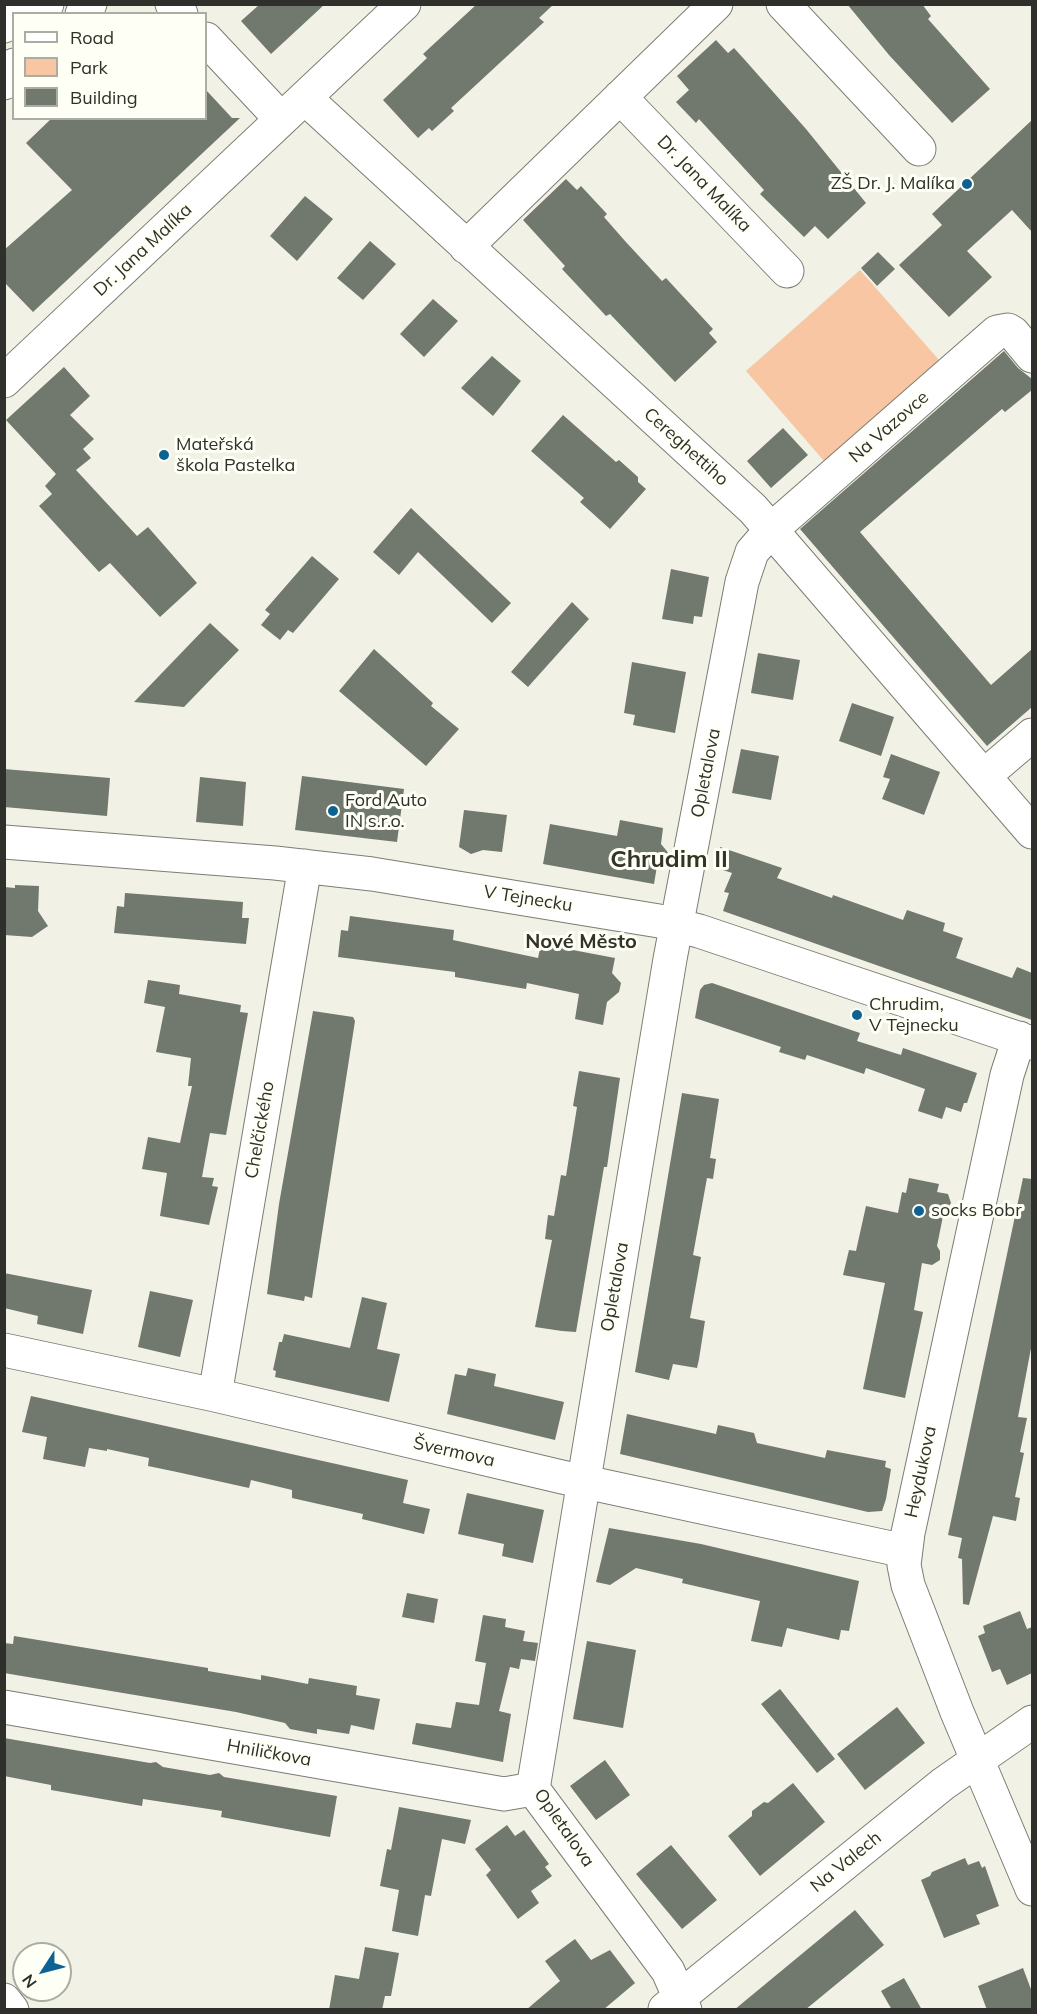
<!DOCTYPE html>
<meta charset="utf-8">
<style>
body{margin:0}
#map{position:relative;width:1037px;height:2014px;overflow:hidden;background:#f1f2e5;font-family:Mulish,sans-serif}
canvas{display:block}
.frame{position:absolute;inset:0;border:6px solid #2f302b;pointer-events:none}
.legend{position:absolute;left:12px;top:12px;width:195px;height:108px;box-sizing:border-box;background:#fefff5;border:2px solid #abaca4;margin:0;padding:8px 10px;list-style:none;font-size:18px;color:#2f302b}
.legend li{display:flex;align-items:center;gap:12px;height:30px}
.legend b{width:30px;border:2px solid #abaca4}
.north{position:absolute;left:12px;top:1942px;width:60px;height:60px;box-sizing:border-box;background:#fefff5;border:2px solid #abaca4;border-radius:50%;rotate:234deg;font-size:16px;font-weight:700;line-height:24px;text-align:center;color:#2f302b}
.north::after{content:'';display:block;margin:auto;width:21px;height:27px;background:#0d6293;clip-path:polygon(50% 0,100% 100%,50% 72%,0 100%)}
</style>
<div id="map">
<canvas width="1037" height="2014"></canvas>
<div class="frame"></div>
<ul class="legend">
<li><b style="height:8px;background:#fff"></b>Road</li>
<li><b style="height:16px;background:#f8c6a2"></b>Park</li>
<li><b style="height:16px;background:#71786e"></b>Building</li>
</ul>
<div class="north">N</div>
</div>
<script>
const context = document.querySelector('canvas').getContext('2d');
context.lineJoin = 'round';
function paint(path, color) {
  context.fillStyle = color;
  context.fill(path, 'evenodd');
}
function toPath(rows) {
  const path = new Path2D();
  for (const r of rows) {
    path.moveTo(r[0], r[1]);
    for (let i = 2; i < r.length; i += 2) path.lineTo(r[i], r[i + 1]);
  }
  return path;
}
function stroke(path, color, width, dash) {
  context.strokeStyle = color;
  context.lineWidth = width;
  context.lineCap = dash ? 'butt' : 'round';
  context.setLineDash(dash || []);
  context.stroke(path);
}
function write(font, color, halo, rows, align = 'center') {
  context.font = font + ' Mulish,sans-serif';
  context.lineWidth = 6;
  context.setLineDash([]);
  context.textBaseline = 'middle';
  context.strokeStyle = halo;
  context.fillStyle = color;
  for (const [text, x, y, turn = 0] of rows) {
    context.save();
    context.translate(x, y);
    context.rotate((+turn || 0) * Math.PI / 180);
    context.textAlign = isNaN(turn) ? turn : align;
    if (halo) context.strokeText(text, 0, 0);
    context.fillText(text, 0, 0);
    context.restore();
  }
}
const green = toPath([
 [860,270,939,360,824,461,746,371]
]);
const building = toPath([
 [260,4,325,4,271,54,241,21],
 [477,4,554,4,539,18,544,22,451,108,454,111,432,131,429,128,418,138,383,100,427,58,423,54],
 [847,4,922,4,931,16,928,19,990,89,952,123,889,55],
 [716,40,728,53,734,48,744,59,806,129,866,203,828,239,815,226,804,237,760,194,764,190,699,119,696,123,676,102,689,90,677,76],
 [206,90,232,118,240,118,33,312,4,282,4,250,72,190,26,143,52,118,206,118],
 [1032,120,1032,232,1012,210,967,251,992,277,949,317,899,265,942,225,932,214],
 [566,179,577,190,581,186,607,214,604,217,625,241,662,281,666,278,713,329,709,333,717,342,675,382,610,314,606,316,562,269,565,266,523,220],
 [305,196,333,219,297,261,270,236],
 [370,241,396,264,363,300,337,278],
 [878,252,895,269,877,286,861,268],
 [433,299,458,321,424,357,400,334],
 [1004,351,1018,368,1032,379,1032,390,1005,412,1002,409,860,532,991,685,1032,649,1032,707,987,746,800,529],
 [492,356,521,381,493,416,461,388],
 [64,367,90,396,70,415,94,439,83,449,91,458,76,470,137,536,148,527,197,583,160,617,110,563,99,572,39,506,52,494,45,486,56,474,6,420],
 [563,415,616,462,619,460,638,477,638,482,646,489,610,529,580,502,584,498,531,451],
 [783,428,808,455,771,488,747,461],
 [411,508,511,603,492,623,418,552,399,575,373,552],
 [312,556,339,579,293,633,288,630,280,640,261,625,270,614,265,610],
 [671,569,709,577,702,617,694,616,693,624,662,619],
 [572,602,589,619,528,687,511,672],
 [210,623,239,650,184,707,134,702],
 [374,649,433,703,431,706,459,729,426,766,339,691],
 [758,653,800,660,793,700,751,693],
 [632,662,686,672,675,733,633,725,635,715,624,713],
 [852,703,894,717,881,756,839,741],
 [741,749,779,756,771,800,732,793],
 [891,754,940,772,924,815,882,799,890,779,883,777],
 [4,769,110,778,107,816,4,807],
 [302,776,404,789,397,842,295,830],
 [200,777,246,782,243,826,196,822],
 [464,810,507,815,502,852,483,850,471,854,459,847],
 [620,820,663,828,661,844,670,855,658,860,654,884,543,864,550,824,617,836],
 [720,847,782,868,777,878,832,898,833,895,903,920,907,910,945,923,943,931,963,938,956,958,1012,978,1017,967,1032,973,1032,1020,723,911,729,893,724,892,732,873,717,868],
 [15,885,39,886,38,911,48,926,32,937,4,935,4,887,15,888],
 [125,893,243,902,242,918,249,918,246,944,114,933,117,906,124,907],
 [350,916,454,930,453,940,538,958,541,944,615,958,612,973,621,983,619,992,607,1002,603,1025,575,1019,579,994,527,983,526,989,455,977,455,972,338,957,341,930,348,931],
 [148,980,180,985,179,994,241,1005,240,1012,248,1013,226,1135,210,1133,202,1177,214,1178,212,1186,218,1187,209,1225,160,1216,167,1173,142,1169,148,1137,180,1143,192,1086,188,1086,191,1058,156,1052,165,1007,144,1003],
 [712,983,860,1033,857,1041,901,1055,903,1048,977,1073,967,1103,964,1103,961,1112,946,1107,942,1119,918,1111,925,1089,866,1068,864,1074,807,1055,805,1060,779,1052,781,1047,695,1018,700,990,704,985],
 [313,1011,353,1017,355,1021,312,1298,305,1296,304,1301,267,1294,279,1204],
 [579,1071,620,1078,607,1167,604,1167,576,1332,562,1331,535,1327,552,1240,545,1239,548,1215,554,1216,561,1175,566,1176,577,1107,573,1106],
 [682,1093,719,1099,710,1158,716,1159,713,1179,707,1178,693,1255,701,1257,690,1318,705,1321,699,1359,697,1368,673,1364,669,1380,635,1372],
 [909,1178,939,1184,937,1192,948,1194,951,1203,943,1216,937,1246,940,1251,940,1260,932,1265,922,1263,914,1310,923,1312,905,1398,863,1389,885,1283,843,1275,849,1250,856,1251,866,1206,898,1213,902,1192,906,1193],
 [1023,1178,1032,1179,1032,1343,1018,1417,1027,1418,1020,1452,1024,1453,1015,1497,1020,1498,1016,1521,993,1516,969,1605,963,1604,962,1559,958,1558,962,1538,948,1535],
 [4,1273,92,1290,83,1334,37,1324,38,1316,4,1308],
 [150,1291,193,1300,180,1357,138,1347],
 [362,1297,387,1303,377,1349,400,1354,389,1402,275,1377,276,1371,273,1370,279,1342,282,1342,284,1334,350,1348],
 [468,1368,496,1374,494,1386,564,1402,555,1440,447,1414,455,1374,466,1376],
 [31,1396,408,1480,403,1503,430,1509,424,1534,362,1519,363,1514,292,1498,292,1490,251,1480,249,1488,177,1472,148,1466,149,1458,107,1449,107,1451,89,1448,85,1467,43,1459,47,1437,22,1432],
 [627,1414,716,1434,718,1425,754,1433,757,1443,825,1458,827,1450,886,1461,885,1467,891,1469,886,1499,882,1511,868,1512,620,1454],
 [467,1493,544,1510,533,1563,502,1556,504,1544,458,1534],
 [609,1528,701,1544,859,1581,849,1631,841,1630,839,1640,787,1628,782,1647,751,1641,760,1601,682,1583,683,1579,636,1568,610,1585,596,1582],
 [407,1593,438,1599,434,1623,402,1617],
 [1020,1611,1027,1629,1032,1627,1032,1673,1007,1685,1000,1669,992,1672,978,1636,985,1633,983,1626],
 [483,1615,506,1619,505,1627,525,1631,523,1641,538,1643,535,1661,521,1659,519,1669,510,1667,499,1711,511,1714,503,1762,412,1744,416,1723,451,1728,456,1702,479,1705,486,1663,475,1661],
 [14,1636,208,1668,208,1671,261,1680,261,1675,308,1684,309,1678,357,1686,356,1695,380,1699,374,1730,351,1725,349,1734,317,1729,317,1734,290,1729,285,1723,236,1712,4,1673,4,1643,13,1644],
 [587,1641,636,1650,623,1728,573,1719],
 [780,1689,835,1759,817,1773,761,1704],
 [897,1707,925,1743,865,1790,837,1754],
 [4,1738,150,1763,156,1762,163,1767,210,1775,219,1773,224,1777,337,1796,330,1837,221,1817,222,1811,143,1799,142,1806,51,1790,51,1785,4,1776],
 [605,1760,630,1795,596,1820,570,1786],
 [793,1783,825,1822,760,1876,728,1836,752,1816,752,1811,764,1802,768,1803],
 [399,1807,471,1820,465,1844,442,1839,431,1896,425,1895,418,1936,392,1931,399,1890,380,1886,387,1849,391,1850],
 [507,1825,515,1836,524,1830,549,1864,545,1867,552,1876,531,1891,539,1903,518,1919,486,1875,491,1870,475,1849],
 [671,1845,717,1900,682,1929,636,1874],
 [965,1858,968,1865,979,1861,982,1868,985,1866,999,1906,976,1915,980,1924,944,1938,921,1880,930,1876,932,1872],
 [855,1910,884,1945,805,2010,734,2010],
 [575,1939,591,1960,610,1950,635,1983,603,2010,526,2010,560,1981,545,1961],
 [365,1947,399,1953,391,1996,385,1996,382,2010,329,2010,335,1975,359,1979],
 [1023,1968,1032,1992,1032,2010,987,2010,978,1986],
 [904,1978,922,2010,892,2010,881,1991]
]);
const minor = toPath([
 [172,4,181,14],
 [783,4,919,149],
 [82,14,90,4],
 [206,39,281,119],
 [620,97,787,271],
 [305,98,753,509,1032,832],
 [466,247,716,4],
 [4,381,404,4],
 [984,776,1032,735],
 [4,842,275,863,372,874,659,921,699,931,1032,1043],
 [1019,1038,1007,1075,908,1533,904,1565,908,1585,957,1712,1032,1889],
 [4,1350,215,1395,562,1477,905,1551],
 [215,1395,305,866],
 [4,1707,504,1794,533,1789],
 [4,2000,12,2010],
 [665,2009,943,1784,1032,1722],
 [685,2010,668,1971,533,1789,670,959,742,582,752,552,772,529,997,332,1008,330,1013,333,1032,356]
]);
const major = toPath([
 [41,14,47,4],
 [4,26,17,4],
 [4,83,14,65]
]);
const markers = [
 [967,184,6,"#0d6293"],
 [164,455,6,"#0d6293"],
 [333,811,6,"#0d6293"],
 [857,1015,6,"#0d6293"],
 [919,1211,6,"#0d6293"]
];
const streetNames = [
 ["Dr. Jana Malíka",704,184,46],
 ["Dr. Jana Malíka",143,250,-43],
 ["Na Vazovce",889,427,-41],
 ["Cereghettiho",686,447,42],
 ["Opletalova",706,773,-79],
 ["V Tejnecku",528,899,9],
 ["Chelčického",260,1130,-80],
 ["Opletalova",615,1287,-80],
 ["Švermova",454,1452,13],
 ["Heydukova",921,1472,-78],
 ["Hniličkova",269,1753,10],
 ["Opletalova",564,1828,55],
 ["Na Valech",846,1862,-39]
];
const poiNames = [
 ["ZŠ Dr. J. Malíka",955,184,"right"],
 ["Mateřská",176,445],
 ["škola Pastelka",176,466],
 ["Ford Auto",345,801],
 ["IN s.r.o.",345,822],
 ["Chrudim,",869,1005],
 ["V Tejnecku",869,1026],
 ["socks Bobr",931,1211]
];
const neighbourhoodNames = [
 ["Nové Město",581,942]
];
const districtNames = [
 ["Chrudim II",669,860]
];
paint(green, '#f8c6a2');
paint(building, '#71786e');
stroke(minor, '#7c7d72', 35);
stroke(major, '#7c7d72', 35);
stroke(minor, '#fff', 33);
stroke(major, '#fff', 33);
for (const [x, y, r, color] of markers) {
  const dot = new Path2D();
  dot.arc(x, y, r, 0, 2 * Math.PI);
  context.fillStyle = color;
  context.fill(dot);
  stroke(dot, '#fefff5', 2);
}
write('18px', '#2f302b', '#fefff5', streetNames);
write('18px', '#2f302b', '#fefff5', poiNames, 'left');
write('bold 20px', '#333329', '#fefff5', neighbourhoodNames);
write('bold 24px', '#333329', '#fefff5', districtNames);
</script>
